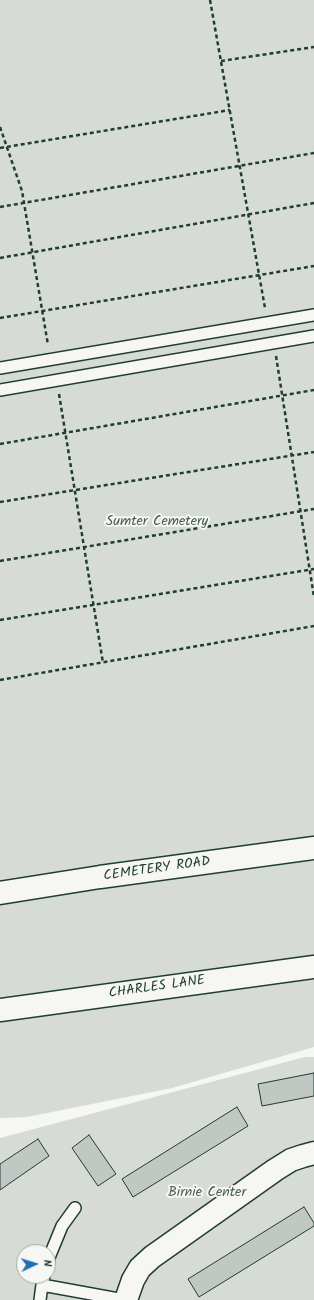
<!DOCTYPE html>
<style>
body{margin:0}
#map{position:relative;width:314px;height:1300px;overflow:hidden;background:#f6f6f2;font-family:Kalam,sans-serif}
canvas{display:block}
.north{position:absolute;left:16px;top:1244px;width:40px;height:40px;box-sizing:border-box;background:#f6f6f2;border:1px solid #a0aca6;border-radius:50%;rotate:86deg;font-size:11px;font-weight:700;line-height:16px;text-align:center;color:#1f3d34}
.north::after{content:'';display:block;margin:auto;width:14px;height:18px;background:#1f6fb2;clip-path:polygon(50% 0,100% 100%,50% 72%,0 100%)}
</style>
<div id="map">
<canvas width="314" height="1300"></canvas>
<div class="north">N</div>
</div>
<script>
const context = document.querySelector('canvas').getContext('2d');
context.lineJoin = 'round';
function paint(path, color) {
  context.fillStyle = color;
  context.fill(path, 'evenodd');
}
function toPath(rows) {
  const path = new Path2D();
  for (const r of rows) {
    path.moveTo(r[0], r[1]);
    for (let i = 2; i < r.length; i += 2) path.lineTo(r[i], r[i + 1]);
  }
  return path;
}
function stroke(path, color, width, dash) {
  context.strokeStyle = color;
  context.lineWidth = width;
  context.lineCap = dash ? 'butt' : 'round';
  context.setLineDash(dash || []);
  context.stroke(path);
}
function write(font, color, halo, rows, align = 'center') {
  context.font = font + ' Kalam,sans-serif';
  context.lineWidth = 4;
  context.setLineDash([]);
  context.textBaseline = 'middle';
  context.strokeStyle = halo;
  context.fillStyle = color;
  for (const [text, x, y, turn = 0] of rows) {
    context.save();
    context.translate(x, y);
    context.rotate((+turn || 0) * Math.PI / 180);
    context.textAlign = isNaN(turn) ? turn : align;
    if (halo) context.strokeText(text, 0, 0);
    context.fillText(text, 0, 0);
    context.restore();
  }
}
const green = toPath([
 [0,0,314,0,314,1047,172,1088,27,1117,0,1118],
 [305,1057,314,1057,314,1300,0,1300,0,1138],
 [24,1252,48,1252,48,1276,24,1276]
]);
const building = toPath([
 [314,1073,314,1096,262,1106,258,1084,314,1073],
 [237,1107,248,1126,133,1197,122,1179,237,1107],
 [89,1135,116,1174,98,1186,72,1148,89,1135],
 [38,1139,49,1156,0,1190,0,1164,38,1139],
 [304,1207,314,1223,314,1226,199,1297,188,1279,304,1207]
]);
const path = toPath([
 [210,0,265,308],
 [221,61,314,47],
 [0,127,22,191,48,345],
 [0,148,230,110],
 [0,207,314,153],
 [0,258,314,203],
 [0,318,314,266],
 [276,356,314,597],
 [59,394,103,663],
 [0,444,314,390],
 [0,502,314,452],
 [0,561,314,509],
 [0,620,314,569],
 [0,680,314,626]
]);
const service = toPath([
 [0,368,314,315],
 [0,390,314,336],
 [48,1260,62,1226,75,1208],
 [44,1276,42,1285,124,1300],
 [40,1300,42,1285]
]);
const minor = toPath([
 [0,893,100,877,314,848],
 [0,1010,314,967],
 [126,1300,133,1280,140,1268,152,1257,275,1170,291,1160,303,1156,314,1153]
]);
const parkNames = [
 ["Sumter Cemetery",157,523],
 ["Birnie Center",207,1194]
];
const streetNames = [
 ["CEMETERY ROAD",157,870,-8],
 ["CHARLES LANE",157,988,-8]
];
paint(green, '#d6dbd6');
paint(building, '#c1c8c3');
stroke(building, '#1f3d34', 1);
stroke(service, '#1f3d34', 14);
stroke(minor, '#1f3d34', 25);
stroke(path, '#1f3d34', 2.5, [4, 3]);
stroke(service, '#f6f6f2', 11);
stroke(minor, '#f6f6f2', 22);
write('14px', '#445d54', '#f6f6f2', parkNames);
write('14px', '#1f3d34', '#f6f6f2', streetNames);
</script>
